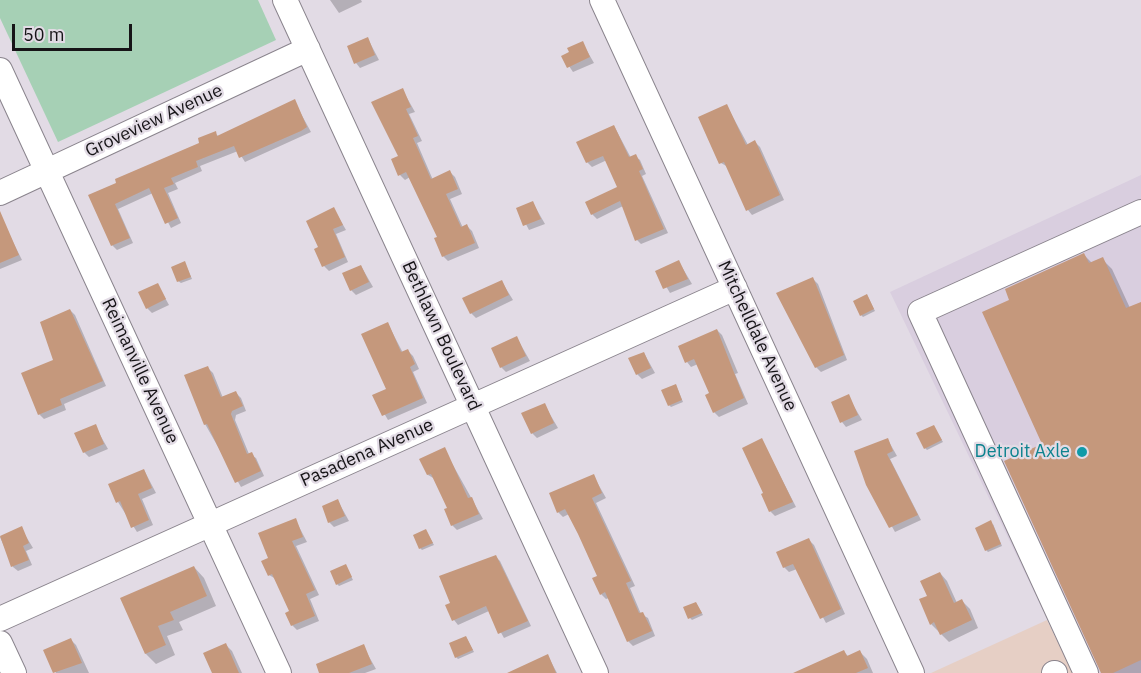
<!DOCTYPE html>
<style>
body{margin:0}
#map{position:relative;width:1141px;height:673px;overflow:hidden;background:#e2dbe5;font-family:"IBM Plex Sans",sans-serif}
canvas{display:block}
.scale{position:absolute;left:12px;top:24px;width:120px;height:27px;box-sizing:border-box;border:3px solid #161417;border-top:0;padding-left:8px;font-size:18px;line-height:21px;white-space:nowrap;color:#161417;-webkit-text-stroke:4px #e2dbe5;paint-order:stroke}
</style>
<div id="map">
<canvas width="1141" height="673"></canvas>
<div class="scale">50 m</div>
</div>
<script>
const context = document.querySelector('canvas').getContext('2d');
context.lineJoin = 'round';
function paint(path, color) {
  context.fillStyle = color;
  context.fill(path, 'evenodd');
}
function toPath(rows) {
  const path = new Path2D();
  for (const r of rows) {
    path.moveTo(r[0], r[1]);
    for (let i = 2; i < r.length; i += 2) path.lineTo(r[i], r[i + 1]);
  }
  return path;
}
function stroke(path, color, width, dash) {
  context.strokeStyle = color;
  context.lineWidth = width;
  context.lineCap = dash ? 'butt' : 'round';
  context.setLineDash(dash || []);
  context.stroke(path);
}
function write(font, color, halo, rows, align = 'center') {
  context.font = font + ' "IBM Plex Sans",sans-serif';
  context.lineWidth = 4.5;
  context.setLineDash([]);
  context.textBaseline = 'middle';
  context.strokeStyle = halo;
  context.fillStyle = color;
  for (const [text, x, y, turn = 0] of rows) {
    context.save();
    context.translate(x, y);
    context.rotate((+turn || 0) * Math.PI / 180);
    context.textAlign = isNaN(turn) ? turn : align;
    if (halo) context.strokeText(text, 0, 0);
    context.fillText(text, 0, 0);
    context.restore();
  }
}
const commercial = toPath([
 [1047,620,1073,673,931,673]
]);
const built = toPath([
 [1141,175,1141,673,1073,673,890,292]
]);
const green = toPath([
 [0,0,258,0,276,40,58,142,0,18]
]);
const shadow = toPath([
 [330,0,361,0,362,2,339,13],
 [368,39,379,60,360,68,356,63],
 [582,42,594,63,573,72,563,57],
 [402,89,415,112,409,114,422,141,417,143,433,180,450,172,455,177,462,194,450,199,463,228,467,226,472,231,479,248,448,261,443,256,439,237,410,177,405,180,400,175,393,160,400,157],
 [294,101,311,132,245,162,238,151,200,166,202,171,175,183,178,189,168,193,181,223,171,228,153,193,118,209,133,243,117,250,112,245,90,196,201,143,215,133,219,137],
 [727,106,748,145,755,142,760,147,784,200,752,215,748,210,728,167,721,163],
 [614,126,631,158,635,156,640,160,646,174,642,176,668,233,641,244,637,240,623,206,597,219,592,214,619,188,607,160,592,167,587,162],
 [533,203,545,224,529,230,518,209],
 [334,209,346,230,336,234,348,262,329,271,324,266,320,248],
 [7,230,22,260,0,269,0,232],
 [1084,255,1092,263,1102,259,1112,269,1130,308,1141,303,1141,673,1102,673,1044,444,1011,300],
 [679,262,692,284,670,293,657,271],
 [185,263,192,279,181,283,178,281],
 [361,266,373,287,356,295,351,290],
 [813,279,818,284,847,360,821,372,816,367],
 [502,282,513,300,476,318,471,313],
 [158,285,169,305,152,313,147,308],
 [867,295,875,311,863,317,861,315],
 [70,310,75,315,106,386,64,404,66,410,44,419,39,414],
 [388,324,403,353,408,351,413,356,419,369,413,372,427,403,388,420,374,396,388,390],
 [717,330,722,335,738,373,735,374,748,404,719,417,714,412,711,393,698,364,691,367,687,362],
 [517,338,530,361,506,372,501,367],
 [644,353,655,373,642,379,637,374],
 [208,368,213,373,223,398,236,393,241,398,246,411,236,415,235,420,249,454,256,458,264,476,241,487,205,424],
 [676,385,683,402,671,407,669,405],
 [848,396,862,420,846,427,842,422],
 [544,404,558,428,537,438,532,433],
 [95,426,108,449,89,457,84,452],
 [934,427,943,442,927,450,925,448],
 [762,440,796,507,775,516,770,511,765,494],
 [888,440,897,456,890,459,921,520,895,532,868,484],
 [444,449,483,519,457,530,452,525,449,508,435,479,428,475],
 [144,470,156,493,142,499,153,525,137,532,118,502],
 [593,475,606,498,596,503,635,586,630,588,641,614,648,618,655,636,633,646,628,641,609,598,606,599,601,594,599,577,569,514,563,517,558,512],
 [338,501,349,521,334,527,329,522],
 [295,519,307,542,296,546,319,595,310,599,319,621,297,630,292,625,291,612,276,579,269,575,270,558],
 [993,524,1002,546,988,552,986,550],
 [21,528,33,548,26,551,32,565,18,571,13,567,0,537],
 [426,531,434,545,422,550,420,548],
 [809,540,814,545,845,614,826,623,797,569,789,572,784,567],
 [495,556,500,561,531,626,504,638,489,611,458,625,454,620,452,603],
 [346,566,353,580,339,586,337,584],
 [194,567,204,578,216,606,179,622,183,630,167,636,175,655,156,664,146,654,122,598],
 [940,573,947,581,957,603,962,601,970,609,978,628,949,642,931,624,929,596],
 [696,603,703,615,692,620,690,618],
 [466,637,474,652,458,659,456,657],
 [71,640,76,645,89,673,56,673,45,650],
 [226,645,232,651,242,673,213,673],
 [363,646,376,669,365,673,321,673],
 [844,652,849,657,860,652,867,659,873,673,807,673],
 [548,656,557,673,524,673]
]);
const building = toPath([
 [368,37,375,55,354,64,347,46],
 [583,41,590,57,567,68,561,56,569,52,567,48],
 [403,88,411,107,406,109,418,136,413,138,431,179,450,170,458,189,446,194,461,227,467,224,475,243,442,257,434,238,437,237,406,172,398,176,391,159,398,156,371,102],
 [295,99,307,127,301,131,239,158,234,146,196,161,198,167,171,178,174,184,164,188,178,218,165,224,149,188,115,204,130,238,111,246,88,195,116,183,115,179,199,143,198,138,216,131,217,136],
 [727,104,746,145,755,140,780,195,746,211,724,162,719,164,698,117],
 [614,125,629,157,636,154,643,169,639,171,664,229,635,241,620,201,591,215,585,202,617,187,603,156,586,163,576,142],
 [533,201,541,219,523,226,516,208],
 [334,207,343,225,333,229,345,257,322,267,314,249,318,247,306,221],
 [0,211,19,255,0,263],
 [1084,253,1089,263,1103,257,1126,308,1141,302,1141,660,1113,673,1101,673,1004,461,1042,444,982,312,1009,300,1005,289],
 [679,260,688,279,663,289,655,271],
 [185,261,191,277,177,282,171,267],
 [361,265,369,282,350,291,342,273],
 [813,277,844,355,815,368,776,293],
 [502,280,509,295,470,314,462,298],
 [158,283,166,299,146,309,138,292],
 [867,294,874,309,860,316,853,301],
 [70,309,103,381,60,399,62,405,38,415,21,373,53,360,40,322],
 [388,322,401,352,408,349,415,364,410,367,423,398,382,416,372,395,386,389,361,334],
 [717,329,744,398,713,413,705,395,709,393,694,359,685,363,678,346],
 [517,336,526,356,500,368,491,348],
 [644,352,651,368,636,375,628,358],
 [208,366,221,397,236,391,243,406,232,411,231,414,247,454,252,452,261,471,235,483,207,424,204,425,184,375],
 [676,384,682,400,668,406,661,390],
 [849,394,858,415,840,423,831,402],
 [545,403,554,423,531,434,521,413],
 [96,424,104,444,83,453,74,433],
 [934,425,942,440,924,449,916,433],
 [762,438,793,502,769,512,761,494,763,493,742,448],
 [888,438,893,451,887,454,918,515,889,528,866,485,854,451],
 [445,447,468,498,472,497,479,514,451,526,444,509,447,508,431,474,427,475,419,459],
 [144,469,152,488,138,494,149,520,131,528,120,501,116,503,108,484],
 [594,474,602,493,592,498,631,581,626,583,639,613,643,612,652,631,627,642,605,592,600,595,592,578,597,576,578,534,565,509,557,513,549,493],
 [338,499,345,516,328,523,322,506],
 [296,518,303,537,292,541,315,590,306,594,315,616,291,626,285,613,289,611,272,574,268,576,261,561,268,558,258,533],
 [991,520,1001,544,985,551,975,528],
 [22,526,29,543,23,546,29,560,11,567,0,536],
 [426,529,433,543,419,549,413,535],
 [809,538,841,609,820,619,793,564,783,568,776,552],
 [496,555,528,621,498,634,486,606,452,621,445,605,450,603,439,576],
 [346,564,352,577,336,585,330,571],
 [194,566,207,596,170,612,174,620,158,626,166,645,145,654,120,598],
 [940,572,954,603,962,599,972,620,940,635,934,622,930,625,919,599,927,596,920,581],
 [696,602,702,613,688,619,683,607],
 [466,636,473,650,455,658,449,643],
 [71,638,82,663,53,673,43,650],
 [226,643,239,673,212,673,203,653],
 [364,644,372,664,349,673,319,673,316,664],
 [844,650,847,656,860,650,868,668,856,673,793,673],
 [548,654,556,673,507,673]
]);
const minor = toPath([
 [285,0,596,673],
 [602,0,912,673],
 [0,70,279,673],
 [0,193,308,49],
 [0,619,735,288],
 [0,643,14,673],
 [1054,673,1055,673],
 [1086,673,920,312,1141,212]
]);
const markers = [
 [1082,452,6,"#0f9aa8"]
];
const streetNames = [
 ["Groveview Avenue",154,121,-25],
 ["Bethlawn Boulevard",441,336,65],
 ["Mitchelldale Avenue",757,336,65],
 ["Reimanville Avenue",140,371,65],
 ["Pasadena Avenue",367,453,-24]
];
const cultureNames = [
 ["Detroit Axle",1070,452]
];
paint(commercial, '#e6cfc5');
paint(built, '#d9cedf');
paint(green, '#a6d0b5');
paint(shadow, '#0003');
paint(building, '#c5987c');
stroke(minor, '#8a848d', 26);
stroke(minor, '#fff', 24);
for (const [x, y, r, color] of markers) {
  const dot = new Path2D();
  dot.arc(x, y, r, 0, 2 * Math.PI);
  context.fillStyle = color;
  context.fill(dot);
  stroke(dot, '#e2dbe5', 2);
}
write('18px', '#161417', '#e2dbe5', streetNames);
write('18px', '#0d838f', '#e2dbe5', cultureNames, 'right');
</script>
